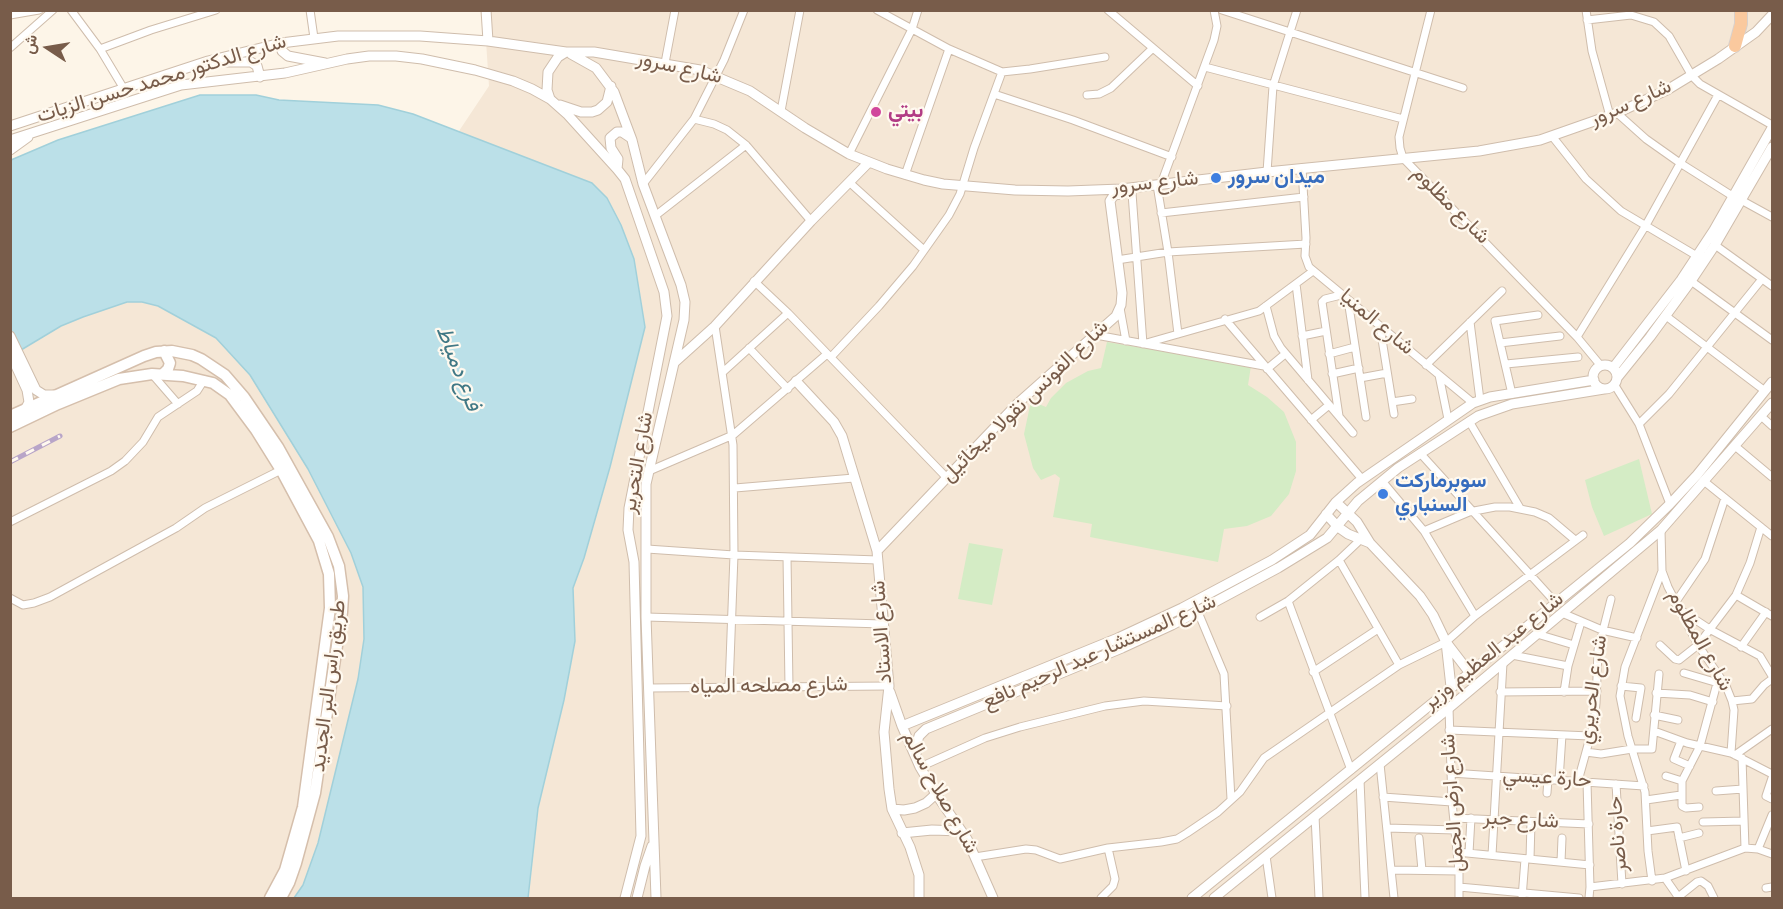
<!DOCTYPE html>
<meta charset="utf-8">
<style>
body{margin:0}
#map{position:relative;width:1783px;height:909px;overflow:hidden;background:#fdf5e8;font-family:"Source Sans 3",Vazirmatn,sans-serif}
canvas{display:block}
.frame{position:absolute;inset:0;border:12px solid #785c4a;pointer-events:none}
.north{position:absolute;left:18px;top:18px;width:60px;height:60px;-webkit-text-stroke:4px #fff9ef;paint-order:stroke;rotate:282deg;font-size:16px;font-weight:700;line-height:24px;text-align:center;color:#785c4a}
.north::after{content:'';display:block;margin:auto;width:21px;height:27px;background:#785c4a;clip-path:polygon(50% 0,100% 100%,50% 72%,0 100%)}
</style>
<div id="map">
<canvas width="1783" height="909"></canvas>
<div class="frame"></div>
<div class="north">ش</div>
</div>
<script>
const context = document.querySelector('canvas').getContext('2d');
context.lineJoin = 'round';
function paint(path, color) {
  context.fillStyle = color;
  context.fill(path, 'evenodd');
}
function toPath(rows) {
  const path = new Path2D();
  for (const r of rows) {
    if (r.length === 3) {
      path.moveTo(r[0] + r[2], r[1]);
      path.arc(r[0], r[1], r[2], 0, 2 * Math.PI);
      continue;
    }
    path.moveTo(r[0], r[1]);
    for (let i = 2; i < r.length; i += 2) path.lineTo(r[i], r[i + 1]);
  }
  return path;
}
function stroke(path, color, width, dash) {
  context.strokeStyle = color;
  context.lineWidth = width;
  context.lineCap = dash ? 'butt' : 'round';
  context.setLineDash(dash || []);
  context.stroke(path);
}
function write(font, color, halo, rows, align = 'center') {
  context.font = font + ' "Source Sans 3",Vazirmatn,sans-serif';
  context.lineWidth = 4.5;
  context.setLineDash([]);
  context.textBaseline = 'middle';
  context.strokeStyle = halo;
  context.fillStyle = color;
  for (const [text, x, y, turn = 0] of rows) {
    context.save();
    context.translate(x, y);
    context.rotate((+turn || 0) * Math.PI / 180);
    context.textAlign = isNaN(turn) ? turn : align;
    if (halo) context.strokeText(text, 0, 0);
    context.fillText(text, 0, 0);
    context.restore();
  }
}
const residential = toPath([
 [484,11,1772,11,1772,898,11,898,11,260,369,266,489,86]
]);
const green = toPath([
 [1107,342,1251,366,1248,385,1267,397,1284,412,1296,442,1296,471,1289,494,1271,516,1247,526,1224,529,1218,562,1090,537,1092,524,1053,517,1060,478,1055,474,1041,480,1033,468,1024,434,1031,401,1046,407,1051,398,1066,383,1088,371,1101,368],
 [1639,459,1652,514,1604,536,1592,507,1585,480],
 [969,543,1003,549,992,605,958,599]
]);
const water = toPath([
 [200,95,256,95,279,100,378,105,413,114,592,183,607,198,621,225,634,259,645,327,610,467,584,558,573,588,575,641,564,700,538,808,528,898,294,898,303,885,318,843,358,679,364,639,363,587,351,553,308,469,250,375,216,338,158,306,142,302,127,302,83,317,61,326,11,356,11,160,58,140,200,95]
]);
const minor = toPath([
 [71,10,100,49,124,89],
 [310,10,314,38],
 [877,10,949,49,1002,72,1030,69,1105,57],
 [1108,10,1198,86],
 [1222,10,1463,88],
 [1431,10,1399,137,1400,148,1403,158,1577,337,1601,366],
 [1586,10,1592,51,1610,116],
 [10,15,39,10],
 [1587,20,1631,15,1654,22,1669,36,1692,76,1700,84,1772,125],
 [10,48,53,10],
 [100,49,151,30,216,10],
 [665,63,675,10],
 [1205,67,1403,119],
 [994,94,1073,120,1172,157],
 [1087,95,1099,94,1111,88,1153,48],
 [781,111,800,10],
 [1617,113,1646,139,1680,163,1734,197],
 [694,119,714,124,727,130,746,145,811,221],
 [1552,136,1586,179,1621,211,1697,256],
 [849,154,912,29,918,10],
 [1302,168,1306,238,1305,256,1309,267,1473,403],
 [1267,172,1273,86,1297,10],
 [905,175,949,49],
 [849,182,924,250],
 [643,184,694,119,724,60,744,10],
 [1161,184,1214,40,1217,26,1214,10],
 [1157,185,1168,252,1178,334],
 [1132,193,1143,344,1259,311,1313,271],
 [1741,200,1772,217],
 [1161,213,1304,197],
 [655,216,746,145],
 [1715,245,1772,286],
 [1117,260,1168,252,1306,244],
 [754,281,788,313,946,477],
 [1691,281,1772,340],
 [1296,284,1308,380],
 [1348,300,1366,417],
 [1266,306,1274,336,1281,348,1353,433],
 [1120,308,1126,341],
 [1666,316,1765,391],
 [1225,319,1362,479],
 [1470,322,1480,400],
 [715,326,733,445,734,555,729,688],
 [1380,327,1394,414],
 [1096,335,1264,366],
 [1302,336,1326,331],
 [1577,337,1646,225,1718,95],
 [1500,343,1560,336],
 [749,348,788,389],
 [1329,354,1355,347],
 [831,357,879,306,913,266,949,215,960,194,974,148,1002,72],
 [1506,364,1578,357],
 [1426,365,1502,291],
 [1267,369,1285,354],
 [723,372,788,313],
 [152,374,178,404],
 [1332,374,1359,368],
 [1439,375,1448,419],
 [1360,378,1387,373],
 [1614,384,1639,424,1670,504],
 [1512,394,1495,321,1538,315],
 [1392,402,1412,399],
 [1339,416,1322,302,1325,299,1341,295],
 [1761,416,1772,426],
 [1311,420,1329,405],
 [1469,421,1520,508],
 [1639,424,1669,394,1762,279],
 [1735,446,1772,477],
 [1420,453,1555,602],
 [649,471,733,435,827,354],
 [1382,481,1424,531,1475,616],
 [1705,482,1772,536],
 [735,488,854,478],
 [10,522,111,471,125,461,143,442,158,417,197,391,204,380],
 [1661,530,1662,571,1668,587,1698,645,1726,686,1732,701,1734,710,1731,753],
 [1424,531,1469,512,1495,507,1510,507,1535,512,1549,518,1575,540],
 [647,549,734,555,878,560],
 [787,557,789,687],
 [1339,560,1399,665],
 [1736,595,1772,616],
 [10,598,23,605,34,603,50,597,176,528,205,508,281,470],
 [1288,601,1351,770],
 [1675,603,1705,559,1725,498],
 [1679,609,1711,630,1760,656,1772,676],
 [1198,612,1224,674,1231,799],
 [1562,613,1602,630,1637,638],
 [646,617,883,624],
 [1260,617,1288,601,1339,560,1360,540],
 [1537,634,1574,645],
 [1660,645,1675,659,1679,660,1698,645,1736,595,1750,563,1761,527],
 [1741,647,1766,612],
 [1512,655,1568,666],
 [1313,672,1378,629],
 [1684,673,1718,683],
 [1621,686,1641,688,1636,718],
 [648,688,889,686],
 [1500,692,1597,691],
 [1564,692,1568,666,1581,622],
 [1656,693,1690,695,1713,702],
 [1732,701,1752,699,1764,685,1772,679],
 [1449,708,1452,802,1459,871,1459,898],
 [1654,715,1678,720],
 [1449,730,1590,736],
 [1654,731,1687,743,1731,753,1772,774],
 [1681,741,1674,759,1690,766],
 [1586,752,1601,754,1632,749,1652,749,1659,674],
 [1735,755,1772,729],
 [1742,758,1745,848],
 [1380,764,1394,898],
 [920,767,985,738,1020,727,1105,706,1144,701,1227,706],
 [1451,773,1644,786],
 [1666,776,1682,781],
 [1772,778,1766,796,1772,799],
 [1360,780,1365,898],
 [1559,780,1562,735],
 [1578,781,1594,723,1596,703,1598,650,1611,599],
 [1587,782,1590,887,1589,898],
 [1616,784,1622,884],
 [1716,791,1743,789],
 [1547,793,1548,779],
 [1383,797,1452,802],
 [1646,800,1681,795],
 [1699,807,1686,808,1682,806,1682,781,1700,746,1719,676],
 [1315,816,1319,898],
 [1454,818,1589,824],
 [1703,822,1744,821],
 [1387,828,1455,830],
 [1647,831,1677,827,1686,871],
 [1419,838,1422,870],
 [1679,838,1699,833],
 [1758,849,1772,815],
 [1457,852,1590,865],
 [1469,853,1471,818],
 [1492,855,1503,663],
 [1266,856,1272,898],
 [975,857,1026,849,1036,850,1060,859,1108,848,1161,842,1177,839,1187,833,1218,812,1240,792,1264,758,1399,665,1446,642,1475,616,1583,535],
 [1530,859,1531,822],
 [1561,862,1562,838],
 [1392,870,1459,871],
 [1665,878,1679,898],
 [1652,881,1648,851,1645,792,1628,736,1620,696,1625,667,1662,571],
 [1459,887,1579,898],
 [1590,887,1665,878,1745,848,1758,849,1772,854],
 [1766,888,1772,887],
 [1101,898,1113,886,1115,879,1108,848],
 [1522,898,1525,859],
 [1677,898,1697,882,1701,881,1708,886,1714,898]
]);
const tertiary = toPath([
 [486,10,488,41],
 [281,43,282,51,288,56,325,63],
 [571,54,596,68,614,92,632,140,643,184,681,285,685,302,684,320,646,484,646,617,656,898],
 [213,62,251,62,257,66,260,77],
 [550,99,547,90,548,72,558,57,566,52],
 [560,105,581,112,592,112,598,110,607,102,611,86],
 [10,126,208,61,281,43,338,36,420,36,488,41,566,52,594,52,700,70,750,91,805,128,849,154,887,169,924,180,943,184,1015,190,1068,191,1121,189,1267,172,1479,151,1540,140,1617,113,1667,90,1718,59,1756,32,1772,15],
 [10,140,181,85,285,73,347,59,369,56,396,56,422,59,475,70,513,81,532,89,550,99,568,115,617,169,625,179,664,292,667,316,629,508,628,530,634,562,635,602,641,836,625,898],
 [10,150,28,137],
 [617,169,618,159,611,148,610,138,617,132,622,132,631,138],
 [10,336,36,390,44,395,54,395],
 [10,353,27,390,29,402,26,408],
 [675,362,715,326,811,221,869,162],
 [1605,377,12],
 [1613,368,1681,280,1714,230,1772,128],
 [1617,378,1650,337,1691,281,1715,245,1772,147],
 [796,381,834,422,842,436,877,551,889,686,884,732,889,789,892,809,910,847,919,875,919,898],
 [1336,502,1357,522,1370,543,1420,596,1433,615,1446,642,1451,687],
 [1326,514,1338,527,1348,534,1370,543],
 [877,551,1018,403,1116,316,1121,305,1122,293,1110,201,1114,195,1122,194],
 [1446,642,1469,672],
 [890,692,902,726,920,767,936,794,967,839,993,898],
 [902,726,1118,638,1182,608,1272,560,1310,535,1336,502,1357,483,1473,403,1490,397,1594,380],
 [916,757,916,746,919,736,926,729,1122,648,1172,625,1278,568,1327,538,1358,501,1398,468,1478,416,1512,404,1604,389],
 [892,809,904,810,915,808,926,803,936,794],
 [902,833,932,830,961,831],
 [637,898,645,866,652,846],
 [1192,898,1630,543,1670,504,1697,475,1772,382],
 [1214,898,1449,708,1661,530,1772,403]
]);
const secondary = toPath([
 [163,374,168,369,170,363,164,351],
 [10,416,144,356,156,352,172,351,192,355,201,359,225,375,244,397,278,447,328,537,339,566,343,596,342,612,315,793,296,863,289,883,281,898],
 [10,427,58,404,119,379,152,374,183,376,213,383,230,395,256,430,281,470,319,541,329,574,330,608,303,807,285,870,270,898]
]);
const trunk = toPath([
 [1735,46,1741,24,1741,10]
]);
const rail = toPath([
 [10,462,60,436]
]);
const markers = [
 [876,112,6,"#d1479c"],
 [1216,178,6,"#3f7fe0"],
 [1383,494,6,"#3f7fe0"]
];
const streetNames = [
 ["شارع سرور",679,69,13],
 ["شارع الدكتور محمد حسن الزيات",162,80,-17],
 ["شارع سرور",1631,104,-24],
 ["شارع سرور",1155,184,-6],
 ["شارع مظلوم",1450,206,45],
 ["شارع المنيا",1376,323,40],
 ["شارع الفونس نقولا ميخائيل",1026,402,-44],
 ["شارع التحرير",639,463,-80],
 ["شارع الاستاد",883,632,-94],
 ["شارع المظلوم",1699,641,61],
 ["شارع عبد العظيم وزير",1494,652,-39],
 ["شارع المستشار عبد الرحيم نافع",1100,653,-24],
 ["طريق راس البر الجديد",330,686,-83],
 ["شارع مصلحه المياه",769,687,-1],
 ["شارع الحريري",1594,690,-82],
 ["حارة عيسي",1547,779,4],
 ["شارع صلاح سالم",939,793,61],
 ["شارع ارض الجمل",1454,803,-94],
 ["شارع جبر",1521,821,3],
 ["حارة ناصر",1619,834,-94]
];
const hotelNames = [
 ["بيتي",888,112]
];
const shopNames = [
 ["ميدان سرور",1228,178],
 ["سوبرماركت",1395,482],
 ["السنباري",1395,506]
];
const waterNames = [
 ["فرع دمياط",457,369,69]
];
paint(residential, '#f5e7d6');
paint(green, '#d4ecc5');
paint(water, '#bbe0e8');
stroke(water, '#a1d0da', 1.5);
stroke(minor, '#cfbdac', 9);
stroke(tertiary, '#cfbdac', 11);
stroke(secondary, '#d5bfac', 13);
stroke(trunk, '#d9d1cc', 14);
stroke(minor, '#fff', 7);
stroke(tertiary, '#fff', 9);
stroke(secondary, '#fff', 10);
stroke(trunk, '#fac99e', 12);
stroke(rail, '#b8a5c8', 5);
stroke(rail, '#fff9ef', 3, [9]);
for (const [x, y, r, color] of markers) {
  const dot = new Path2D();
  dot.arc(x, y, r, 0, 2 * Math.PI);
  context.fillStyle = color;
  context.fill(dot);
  stroke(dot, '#fff9ef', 2);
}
write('21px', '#785c4a', '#fff9ef', streetNames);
write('bold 21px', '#b23c85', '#fff9ef', hotelNames, 'left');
write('bold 21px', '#366cbe', '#fff9ef', shopNames, 'left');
write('italic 22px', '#407885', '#fff9ef', waterNames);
</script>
